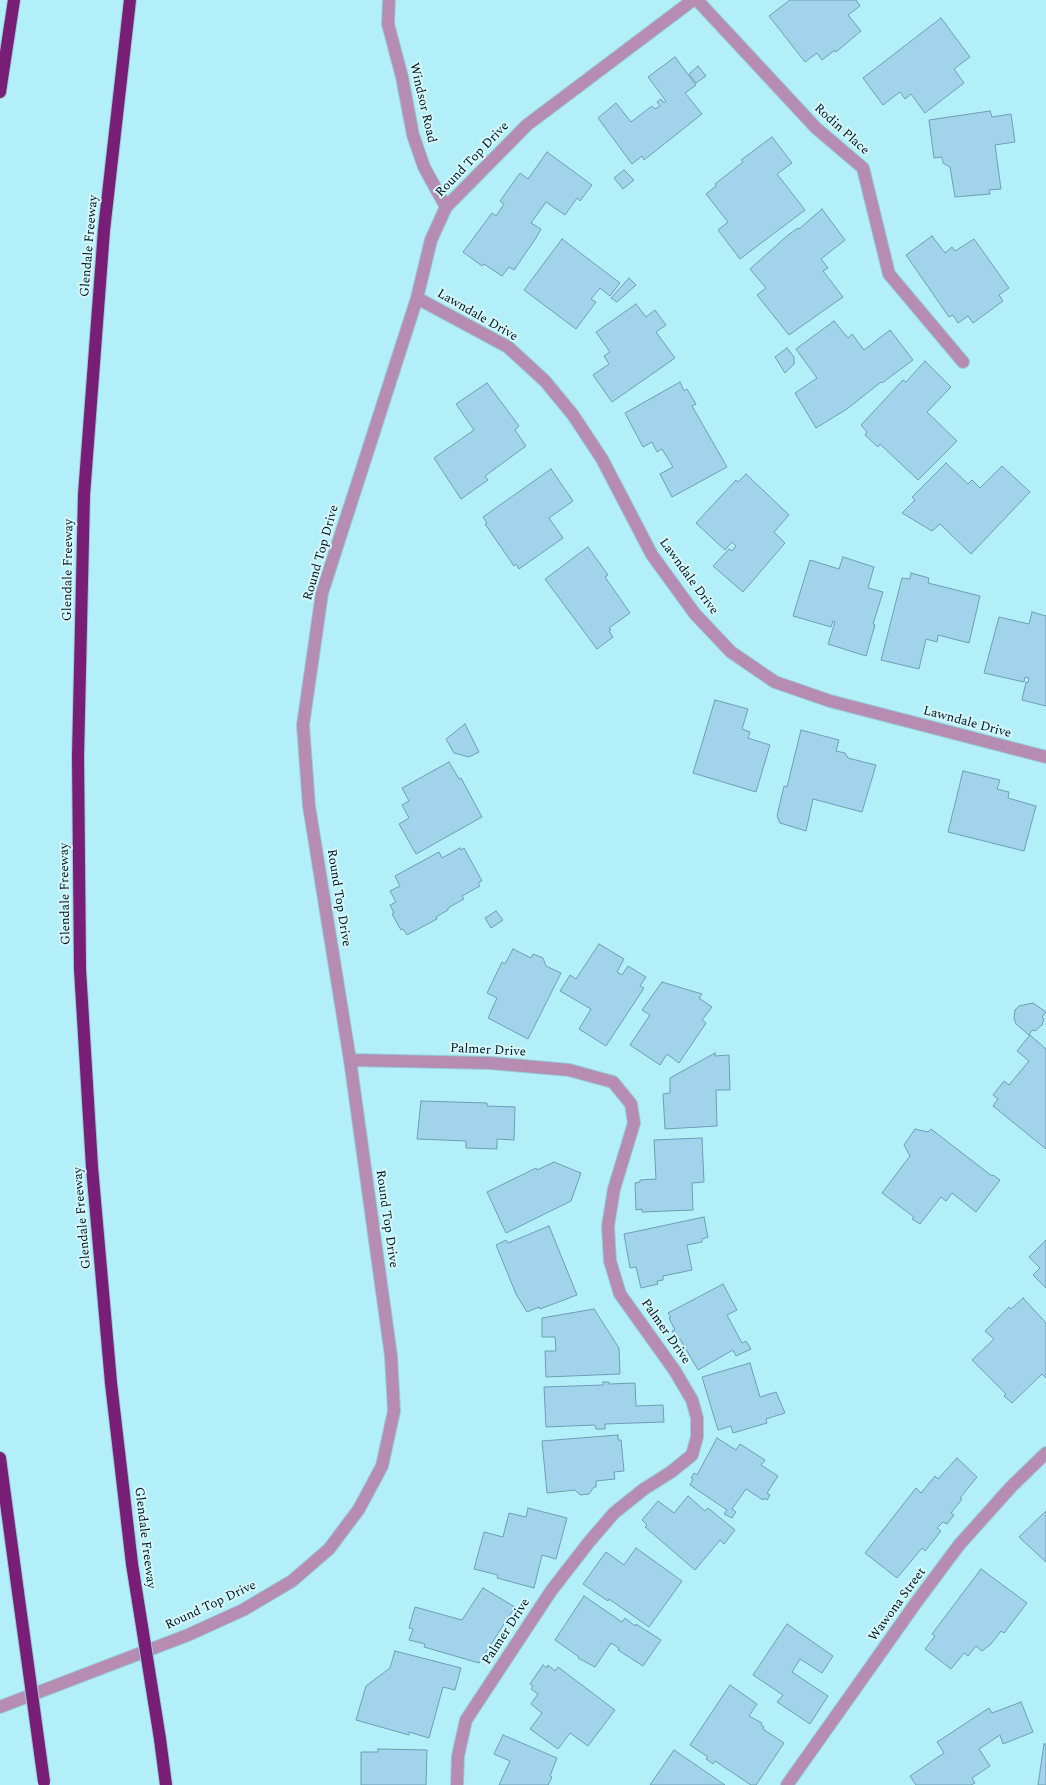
<!DOCTYPE html>
<style>
body{margin:0}
canvas{display:block;background:#b3eff9}
</style>
<canvas width="1046" height="1785"></canvas>
<script>
const context = document.querySelector('canvas').getContext('2d');
context.lineJoin = 'round';
function paint(path, color) {
  context.fillStyle = color;
  context.fill(path, 'evenodd');
}
function toPath(rows) {
  const path = new Path2D();
  for (const r of rows) {
    path.moveTo(r[0], r[1]);
    for (let i = 2; i < r.length; i += 2) path.lineTo(r[i], r[i + 1]);
  }
  return path;
}
function stroke(path, color, width, dash) {
  context.strokeStyle = color;
  context.lineWidth = width;
  context.lineCap = dash ? 'butt' : 'round';
  context.setLineDash(dash || []);
  context.stroke(path);
}
function write(font, color, halo, rows, align = 'center') {
  context.font = font + ' Spectral,serif';
  context.lineWidth = 4;
  context.setLineDash([]);
  context.textBaseline = 'middle';
  context.strokeStyle = halo;
  context.fillStyle = color;
  for (const [text, x, y, turn = 0] of rows) {
    context.save();
    context.translate(x, y);
    context.rotate((+turn || 0) * Math.PI / 180);
    context.textAlign = isNaN(turn) ? turn : align;
    if (halo) context.strokeText(text, 0, 0);
    context.fillText(text, 0, 0);
    context.restore();
  }
}
const building = toPath([
 [790,0,856,0,860,6,848,15,861,31,836,52,835,50,822,60,817,53,805,62,769,16,790,0],
 [941,18,970,57,954,69,964,83,925,113,911,94,905,99,900,92,883,105,863,78,941,18],
 [675,57,696,85,685,93,702,114,644,160,642,156,632,164,598,118,616,103,631,122,652,106,655,109,660,106,657,102,661,99,664,103,666,101,648,77,675,57],
 [698,66,706,76,696,83,689,74,698,66],
 [990,111,992,117,1011,114,1015,142,995,145,1001,189,989,190,990,194,955,197,950,167,943,163,942,157,934,158,929,120,990,111],
 [772,137,792,163,777,174,805,210,740,259,718,230,728,222,706,194,716,186,715,184,743,162,741,160,772,137],
 [547,152,592,185,580,201,577,198,565,215,546,202,531,223,541,229,536,238,514,270,509,267,502,276,484,264,482,266,463,252,492,213,496,216,504,204,500,201,520,173,528,179,547,152],
 [624,170,634,180,623,189,614,178,624,170],
 [822,209,845,240,821,259,828,268,823,271,843,297,789,335,757,295,766,288,750,269,788,235,798,228,799,229,822,209],
 [932,236,945,253,952,247,955,251,974,239,1009,288,999,295,1003,301,973,323,968,316,958,323,953,315,949,317,906,255,932,236],
 [562,239,620,283,610,296,600,288,591,299,596,302,576,329,524,290,562,239],
 [629,278,636,285,617,302,611,298,629,278],
 [636,304,646,317,655,310,666,325,656,332,675,358,612,402,593,375,609,364,604,356,610,352,596,332,636,304],
 [834,321,848,338,852,334,864,350,890,330,913,360,882,383,881,382,847,409,816,428,795,393,817,378,796,349,834,321],
 [787,348,794,357,794,364,785,373,775,357,787,348],
 [925,361,951,387,927,412,957,441,918,480,880,444,878,447,865,435,867,432,861,425,903,380,906,382,925,361],
 [680,382,684,391,687,389,696,404,692,406,727,467,672,497,660,474,673,467,662,449,657,452,652,442,643,447,625,413,680,382],
 [487,383,519,426,515,430,526,446,485,476,488,480,461,499,434,458,474,430,456,404,487,383],
 [946,463,968,484,972,480,980,488,1002,466,1030,492,971,554,940,524,932,531,902,513,915,500,912,497,946,463],
 [551,469,573,501,549,518,563,538,519,569,516,564,514,566,485,524,487,523,483,517,551,469],
 [746,474,789,515,774,532,785,543,743,592,713,566,729,549,732,551,736,546,732,542,725,550,696,523,736,480,738,482,746,474],
 [588,547,608,575,605,577,630,613,609,628,611,630,609,631,613,637,597,649,545,579,588,547],
 [843,557,874,567,868,588,883,592,873,624,875,625,866,656,828,644,835,622,833,621,831,627,793,616,810,560,839,569,843,557],
 [911,573,929,578,928,583,980,596,969,643,938,635,937,642,926,639,919,669,881,660,902,578,910,579,911,573],
 [1032,612,1046,616,1046,706,1022,700,1026,682,1028,683,1029,678,1025,677,1024,682,984,673,999,617,1029,624,1032,612],
 [715,700,748,709,742,729,750,732,748,738,770,745,756,792,693,773,715,700],
 [465,724,479,752,469,757,454,753,446,739,465,724],
 [801,730,839,740,836,751,845,753,848,758,876,765,862,812,813,799,806,831,780,823,777,816,784,786,787,787,801,730],
 [449,762,459,779,461,778,482,817,416,854,399,824,409,818,402,805,409,801,402,788,449,762],
 [963,771,1000,780,997,789,1009,792,1008,798,1036,806,1024,851,948,832,963,771],
 [460,848,461,850,464,848,482,881,478,883,480,886,462,896,464,899,448,908,448,910,436,917,437,919,407,935,403,929,401,930,392,914,394,913,390,905,396,902,390,891,400,886,395,876,439,852,442,858,460,848],
 [496,911,503,920,491,928,485,918,496,911],
 [599,944,624,959,617,972,622,975,628,966,646,977,640,986,644,988,606,1046,579,1029,591,1009,560,991,570,975,576,979,599,944],
 [513,949,531,958,533,954,543,958,546,966,561,973,528,1039,488,1018,497,998,487,993,502,962,505,964,513,949],
 [662,982,702,994,699,998,712,1007,702,1020,706,1023,679,1063,667,1054,660,1065,630,1045,650,1015,642,1010,662,982],
 [1033,1003,1046,1012,1042,1017,1044,1019,1042,1025,1035,1031,1032,1030,1029,1035,1016,1024,1014,1018,1015,1010,1019,1006,1033,1003],
 [1030,1035,1046,1049,1046,1149,993,1106,998,1099,993,1095,1004,1081,1009,1085,1029,1061,1017,1051,1030,1035],
 [715,1053,715,1056,729,1055,730,1090,716,1090,717,1126,665,1129,663,1094,670,1093,670,1078,715,1053],
 [421,1101,487,1103,487,1106,515,1107,514,1140,497,1139,497,1149,466,1148,466,1141,417,1139,421,1101],
 [915,1129,928,1132,931,1129,992,1176,993,1175,1000,1180,976,1212,952,1193,946,1201,941,1197,920,1224,912,1219,914,1217,882,1193,910,1156,904,1145,915,1129],
 [702,1138,704,1182,692,1183,693,1210,642,1212,642,1209,636,1210,635,1183,640,1182,640,1180,656,1179,654,1140,702,1138],
 [554,1162,581,1173,571,1201,506,1233,487,1192,536,1168,537,1170,554,1162],
 [704,1217,708,1237,702,1239,702,1242,687,1245,692,1270,663,1276,663,1280,657,1281,658,1284,641,1288,636,1267,630,1268,624,1234,704,1217],
 [549,1226,577,1295,540,1309,539,1307,527,1312,516,1294,496,1245,506,1240,508,1243,549,1226],
 [1046,1240,1046,1288,1033,1275,1040,1268,1029,1257,1046,1240],
 [723,1284,737,1310,727,1315,742,1343,746,1341,751,1349,736,1356,733,1350,698,1370,680,1339,677,1341,672,1331,675,1330,669,1318,671,1317,668,1313,723,1284],
 [1023,1298,1046,1323,1046,1378,1042,1374,1012,1403,1004,1396,1006,1394,972,1360,994,1339,985,1331,1009,1307,1011,1309,1023,1298],
 [594,1309,619,1348,620,1374,546,1377,545,1351,556,1351,555,1337,542,1337,542,1318,594,1309],
 [750,1363,760,1397,776,1392,785,1413,766,1419,767,1423,733,1433,731,1426,718,1430,702,1377,750,1363],
 [603,1382,609,1382,609,1384,635,1383,636,1406,663,1405,664,1422,605,1424,605,1429,596,1429,595,1425,546,1427,544,1387,603,1385,603,1382],
 [618,1435,618,1440,621,1440,624,1471,614,1472,615,1479,596,1481,596,1487,594,1487,589,1494,580,1495,575,1490,547,1493,542,1441,618,1435],
 [717,1438,736,1450,740,1444,765,1460,761,1465,778,1476,767,1493,770,1495,767,1500,764,1498,763,1500,746,1489,732,1509,736,1512,732,1518,724,1514,727,1510,690,1485,693,1479,691,1478,694,1473,697,1475,717,1438],
 [957,1458,977,1477,960,1498,962,1499,951,1513,954,1515,947,1524,943,1522,937,1528,941,1531,925,1551,922,1548,897,1578,865,1553,916,1488,921,1493,935,1476,938,1479,957,1458],
 [688,1496,705,1511,708,1508,735,1530,724,1544,720,1540,695,1570,645,1527,647,1525,642,1520,658,1501,674,1513,688,1496],
 [528,1508,567,1518,556,1559,542,1555,534,1588,497,1578,498,1575,474,1569,484,1532,503,1537,509,1513,526,1517,528,1508],
 [1046,1511,1046,1562,1019,1537,1046,1511],
 [636,1548,682,1581,649,1627,609,1599,608,1601,583,1584,606,1552,624,1565,636,1548],
 [981,1569,1027,1603,1004,1633,1001,1631,991,1644,982,1651,976,1646,968,1656,964,1653,951,1669,925,1649,935,1636,932,1634,981,1569],
 [483,1588,515,1607,479,1663,424,1647,425,1644,409,1640,413,1629,409,1628,415,1607,462,1620,483,1588],
 [584,1596,622,1622,625,1618,635,1626,636,1624,661,1640,643,1666,618,1650,619,1648,611,1643,595,1667,578,1658,579,1657,555,1640,584,1596],
 [787,1624,833,1656,822,1673,800,1659,792,1672,828,1696,810,1724,777,1702,783,1695,753,1675,787,1624],
 [395,1651,461,1668,455,1690,443,1687,429,1738,409,1732,409,1735,356,1720,366,1686,390,1668,395,1651],
 [543,1665,547,1668,548,1665,555,1671,558,1667,615,1710,588,1746,570,1733,558,1749,530,1729,542,1713,531,1704,538,1694,531,1689,533,1686,530,1684,543,1665],
 [730,1685,757,1704,749,1716,762,1723,761,1725,764,1727,763,1729,784,1743,756,1785,751,1785,715,1761,713,1764,706,1759,708,1757,690,1745,730,1685],
 [1021,1702,1033,1732,1003,1744,1000,1735,979,1749,990,1766,972,1778,975,1783,971,1785,916,1785,910,1776,944,1753,937,1742,989,1708,992,1713,1021,1702],
 [503,1735,557,1758,550,1776,552,1777,548,1785,499,1785,510,1761,494,1754,503,1735],
 [1044,1744,1046,1744,1046,1785,1038,1785,1044,1744],
 [378,1749,427,1750,426,1785,361,1785,361,1752,378,1752,378,1749],
 [674,1750,725,1785,650,1785,674,1750]
]);
const minor = toPath([
 [389,0,388,24,402,77,413,135,424,167,446,207],
 [697,0,816,128,863,168,889,274,963,362],
 [417,298,508,347,545,381,573,415,602,459,652,555,695,614,731,652,775,682,830,701,1046,757],
 [350,1060,490,1063,569,1070,613,1082,631,1104,634,1123,614,1189,608,1226,610,1261,620,1294,675,1371,692,1400,697,1418,697,1437,692,1455,671,1472,644,1489,614,1513,589,1542,551,1591,466,1720,458,1756,457,1785],
 [0,1707,188,1635,243,1610,292,1581,329,1549,359,1509,382,1466,394,1411,391,1356,350,1060,309,806,303,725,322,593,417,298,431,240,446,207,527,125,693,0],
 [787,1785,918,1600,959,1545,1011,1487,1046,1453]
]);
const highway = toPath([
 [130,0,104,230,84,495,78,756,80,969,92,1167,111,1383,132,1564],
 [0,92,14,0],
 [0,1458,18,1592],
 [160,1739,166,1785]
]);
const highwayBridge = toPath([
 [132,1564,160,1739],
 [18,1592,44,1782]
]);
const streetNames = [
 ["Windsor Road",422,103,77],
 ["Rodin Place",841,130,42],
 ["Round Top Drive",473,160,-46],
 ["Glendale Freeway",90,246,-85],
 ["Lawndale Drive",477,316,30],
 ["Round Top Drive",322,553,-74],
 ["Glendale Freeway",69,570,-89],
 ["Lawndale Drive",688,577,54],
 ["Lawndale Drive",967,723,15],
 ["Glendale Freeway",66,894,-91],
 ["Round Top Drive",338,898,81],
 ["Palmer Drive",488,1051,3],
 ["Glendale Freeway",83,1218,-95],
 ["Round Top Drive",386,1219,82],
 ["Palmer Drive",665,1332,55],
 ["Glendale Freeway",144,1538,83],
 ["Wawona Street",898,1605,-54],
 ["Round Top Drive",211,1606,-25],
 ["Palmer Drive",507,1632,-57]
];
paint(building, '#a1d3eb');
stroke(building, '#6d9eb5', 1);
stroke(minor, '#96ccd5', 14);
stroke(highway, '#96ccd5', 14);
stroke(minor, '#b68cb2', 12);
stroke(highway, '#791e77', 12);
stroke(highwayBridge, '#96ccd5', 14, []);
stroke(highwayBridge, '#791e77', 12);
write('13px', '#001317', '#d4f7fd', streetNames);
</script>
